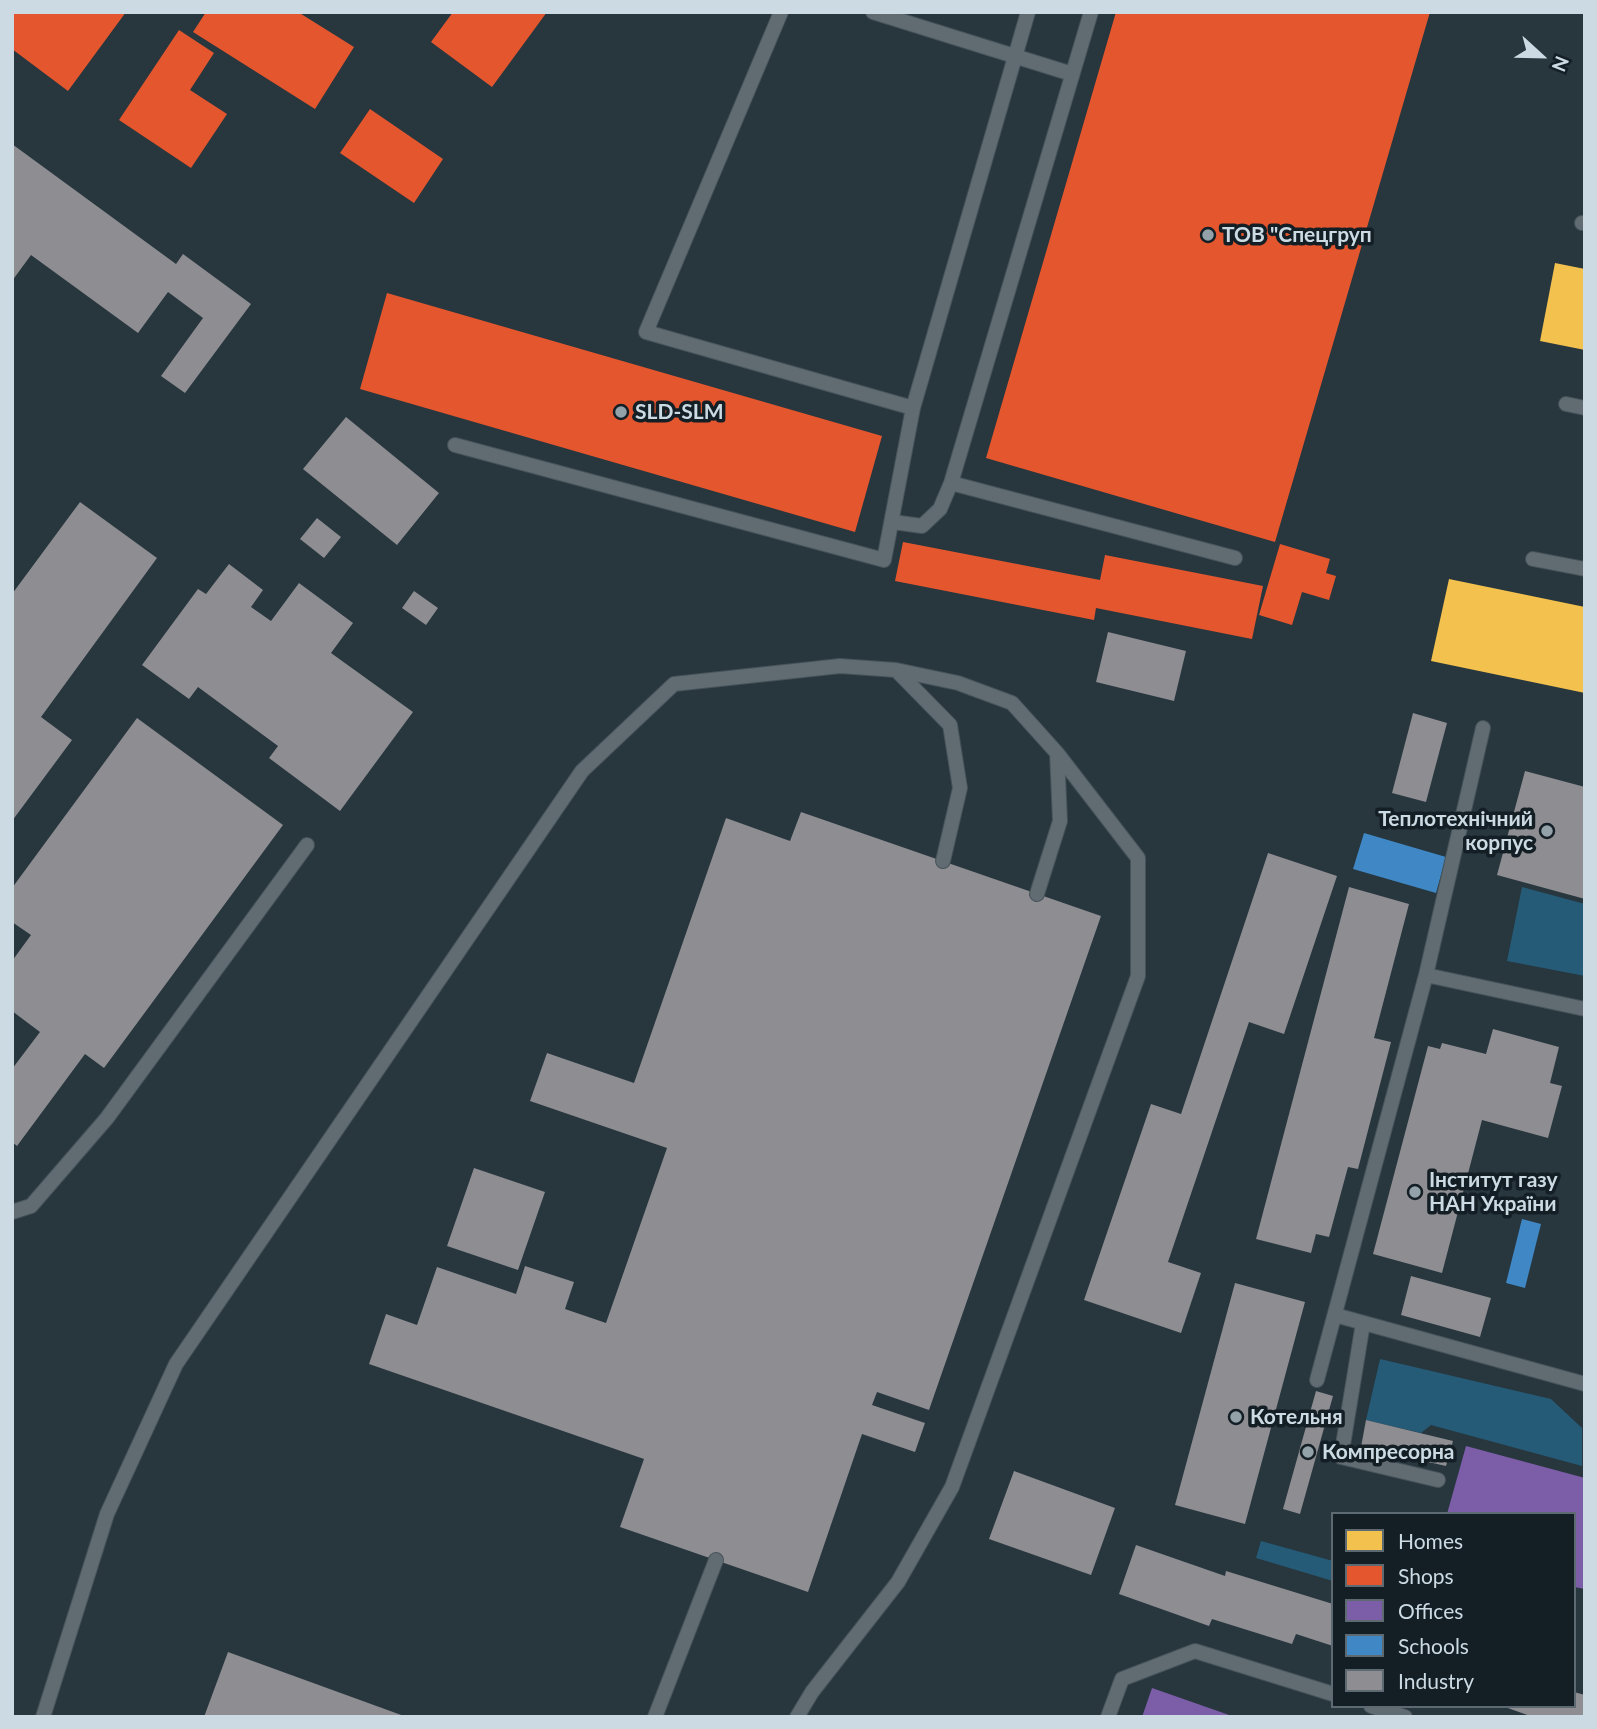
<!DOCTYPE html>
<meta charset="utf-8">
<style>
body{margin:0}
#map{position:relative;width:1597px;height:1729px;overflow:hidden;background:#28363e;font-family:Lato,sans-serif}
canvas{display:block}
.frame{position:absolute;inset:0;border:14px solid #ccdbe3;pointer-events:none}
.legend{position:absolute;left:1331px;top:1512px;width:245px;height:196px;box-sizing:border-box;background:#141e25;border:2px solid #5e6a71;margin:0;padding:9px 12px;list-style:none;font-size:21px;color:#ccdbe3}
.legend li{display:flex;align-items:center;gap:14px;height:35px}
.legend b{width:35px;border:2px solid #5e6a71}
.north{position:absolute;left:1506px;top:21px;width:70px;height:70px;-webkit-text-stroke:5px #141e25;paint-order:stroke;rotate:112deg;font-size:19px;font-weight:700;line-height:28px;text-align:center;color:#ccdbe3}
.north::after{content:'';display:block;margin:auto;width:24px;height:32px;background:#ccdbe3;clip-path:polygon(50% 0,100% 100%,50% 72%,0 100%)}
</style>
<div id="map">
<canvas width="1597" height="1729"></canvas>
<div class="frame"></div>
<ul class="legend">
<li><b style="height:19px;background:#f2c14e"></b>Homes</li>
<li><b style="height:19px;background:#e4572e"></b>Shops</li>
<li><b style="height:19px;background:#7b5ea7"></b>Offices</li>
<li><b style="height:19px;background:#3f88c5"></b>Schools</li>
<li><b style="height:19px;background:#8d8d92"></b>Industry</li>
</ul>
<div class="north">N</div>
</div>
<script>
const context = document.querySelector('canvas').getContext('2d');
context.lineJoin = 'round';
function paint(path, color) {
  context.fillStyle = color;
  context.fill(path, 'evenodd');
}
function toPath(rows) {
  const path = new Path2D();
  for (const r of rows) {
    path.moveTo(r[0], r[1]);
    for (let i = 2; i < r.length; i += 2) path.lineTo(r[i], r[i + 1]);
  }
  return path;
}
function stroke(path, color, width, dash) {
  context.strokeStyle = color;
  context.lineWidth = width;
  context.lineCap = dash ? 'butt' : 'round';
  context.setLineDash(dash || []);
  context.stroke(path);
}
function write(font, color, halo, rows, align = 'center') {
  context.font = font + ' Lato,sans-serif';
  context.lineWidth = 7;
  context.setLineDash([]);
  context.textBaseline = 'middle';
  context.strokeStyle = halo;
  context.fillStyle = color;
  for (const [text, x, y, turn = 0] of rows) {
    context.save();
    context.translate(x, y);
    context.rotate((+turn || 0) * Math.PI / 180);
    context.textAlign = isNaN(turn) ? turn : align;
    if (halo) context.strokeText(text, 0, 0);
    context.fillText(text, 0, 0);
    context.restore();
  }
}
const green = toPath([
 [1522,887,1585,904,1585,976,1507,961],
 [1380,1359,1551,1399,1582,1428,1582,1466,1431,1425,1421,1433,1366,1420],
 [1261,1541,1333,1561,1333,1581,1256,1558]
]);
const homes = toPath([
 [1555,263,1585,269,1585,350,1540,341],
 [1449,579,1585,607,1585,693,1431,661]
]);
const shops = toPath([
 [12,12,126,12,68,91,12,49],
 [206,12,298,12,354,47,315,109,193,32],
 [453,12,547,12,492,87,431,42],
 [1116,12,1430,12,1275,542,986,458],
 [179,30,214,53,190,90,227,114,191,168,119,120],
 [370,109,443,159,414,203,340,153],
 [387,293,882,436,855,532,360,389],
 [903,542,1100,580,1105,555,1263,586,1252,639,1096,608,1094,620,895,581],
 [1280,544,1330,559,1326,573,1336,576,1329,600,1302,592,1292,625,1259,615]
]);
const offices = toPath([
 [1466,1446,1585,1478,1585,1589,1574,1587,1574,1514,1447,1514],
 [1152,1688,1232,1716,1232,1717,1142,1717]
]);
const schools = toPath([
 [1364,833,1446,857,1436,893,1353,869],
 [1522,1219,1541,1224,1525,1288,1506,1283]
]);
const industry = toPath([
 [12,144,176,264,183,254,251,304,185,393,161,376,203,318,168,292,138,333,31,255,12,281],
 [346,417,439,493,397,545,303,469],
 [80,502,157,558,41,717,72,740,12,821,12,594],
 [317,518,341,537,324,558,300,539],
 [229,564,263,590,251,607,271,621,299,583,353,623,331,653,413,712,340,811,269,758,278,746,198,687,189,699,142,665,198,589,206,594],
 [414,591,438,608,426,625,402,608],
 [1108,632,1186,651,1174,701,1096,682],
 [1413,713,1447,723,1426,802,1392,793],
 [137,718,283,825,104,1068,85,1054,17,1146,12,1142,12,1069,40,1032,12,1011,12,961,31,935,12,922,12,888],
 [1525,771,1585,787,1585,899,1497,875],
 [801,812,1101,916,929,1410,877,1392,872,1405,925,1423,915,1452,862,1434,808,1592,620,1527,644,1459,369,1364,386,1314,417,1325,437,1267,516,1294,525,1266,574,1282,565,1309,606,1323,667,1148,530,1101,547,1053,634,1083,726,818,790,841],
 [1268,853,1337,876,1284,1034,1249,1022,1168,1262,1201,1273,1181,1333,1084,1300,1151,1104,1181,1114],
 [1349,887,1409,904,1374,1038,1391,1042,1358,1169,1348,1167,1329,1237,1316,1234,1311,1253,1256,1239],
 [1493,1029,1559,1047,1550,1083,1562,1086,1548,1138,1482,1120,1442,1273,1373,1254,1428,1046,1440,1049,1442,1043,1486,1054],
 [474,1168,545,1192,518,1270,447,1246],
 [1411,1276,1491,1298,1480,1337,1401,1315],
 [1235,1283,1305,1302,1245,1524,1175,1505],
 [1316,1391,1333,1396,1300,1514,1283,1509],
 [1366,1420,1453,1441,1446,1466,1361,1447],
 [1014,1471,1115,1508,1091,1575,989,1539],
 [1136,1545,1225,1576,1226,1571,1333,1604,1333,1646,1296,1634,1292,1644,1212,1619,1209,1626,1119,1594],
 [228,1652,404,1716,404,1717,204,1717],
 [1574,1692,1585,1695,1585,1717,1533,1717,1505,1707,1574,1706]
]);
const service = toPath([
 [781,12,646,332,913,408],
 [873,12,1072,74],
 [1582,223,1585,223],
 [1566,404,1585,408],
 [455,445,884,560,913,408,1028,12],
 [951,483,1235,558],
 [893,522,922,526,940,509,951,483,1091,12],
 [1533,559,1585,569],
 [897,671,950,725,960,788,943,861],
 [1426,975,1585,1009],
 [12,1212,31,1206,107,1118,307,845],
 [1335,1315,1585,1384],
 [1363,1323,1341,1457,1438,1480],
 [1317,1380,1426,975,1483,728],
 [1371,1706,1405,1717],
 [43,1717,107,1514,176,1364,582,771,674,684,840,666,896,670,958,683,1012,703,1057,753,1060,821,1037,894],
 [655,1717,716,1560],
 [797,1717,812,1692,898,1582,952,1487,1138,976,1138,858,1057,753],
 [1108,1717,1122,1679,1195,1651,1333,1694]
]);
const markers = [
 [1208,235,7,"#93a1a9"],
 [621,412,7,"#93a1a9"],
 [1547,831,7,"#93a1a9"],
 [1415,1192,7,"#93a1a9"],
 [1236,1417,7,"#93a1a9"],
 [1308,1452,7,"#93a1a9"]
];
const poiNames = [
 ["ТОВ \"Спецгруп",1222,235],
 ["SLD-SLM",635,412],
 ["Теплотехнічний",1533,819,"right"],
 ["корпус",1533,843,"right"],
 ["Інститут газу",1429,1180],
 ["НАН України",1429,1204],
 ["Котельня",1250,1417],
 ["Компресорна",1322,1452]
];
paint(green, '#255b77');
paint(homes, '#f2c14e');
paint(shops, '#e4572e');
paint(offices, '#7b5ea7');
paint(schools, '#3f88c5');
paint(industry, '#8d8d92');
stroke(service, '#465359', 16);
stroke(service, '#616c72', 14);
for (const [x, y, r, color] of markers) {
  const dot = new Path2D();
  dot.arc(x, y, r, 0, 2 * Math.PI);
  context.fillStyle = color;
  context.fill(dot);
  stroke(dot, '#141e25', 2.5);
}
write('bold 21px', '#ccdbe3', '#141e25', poiNames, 'left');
</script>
